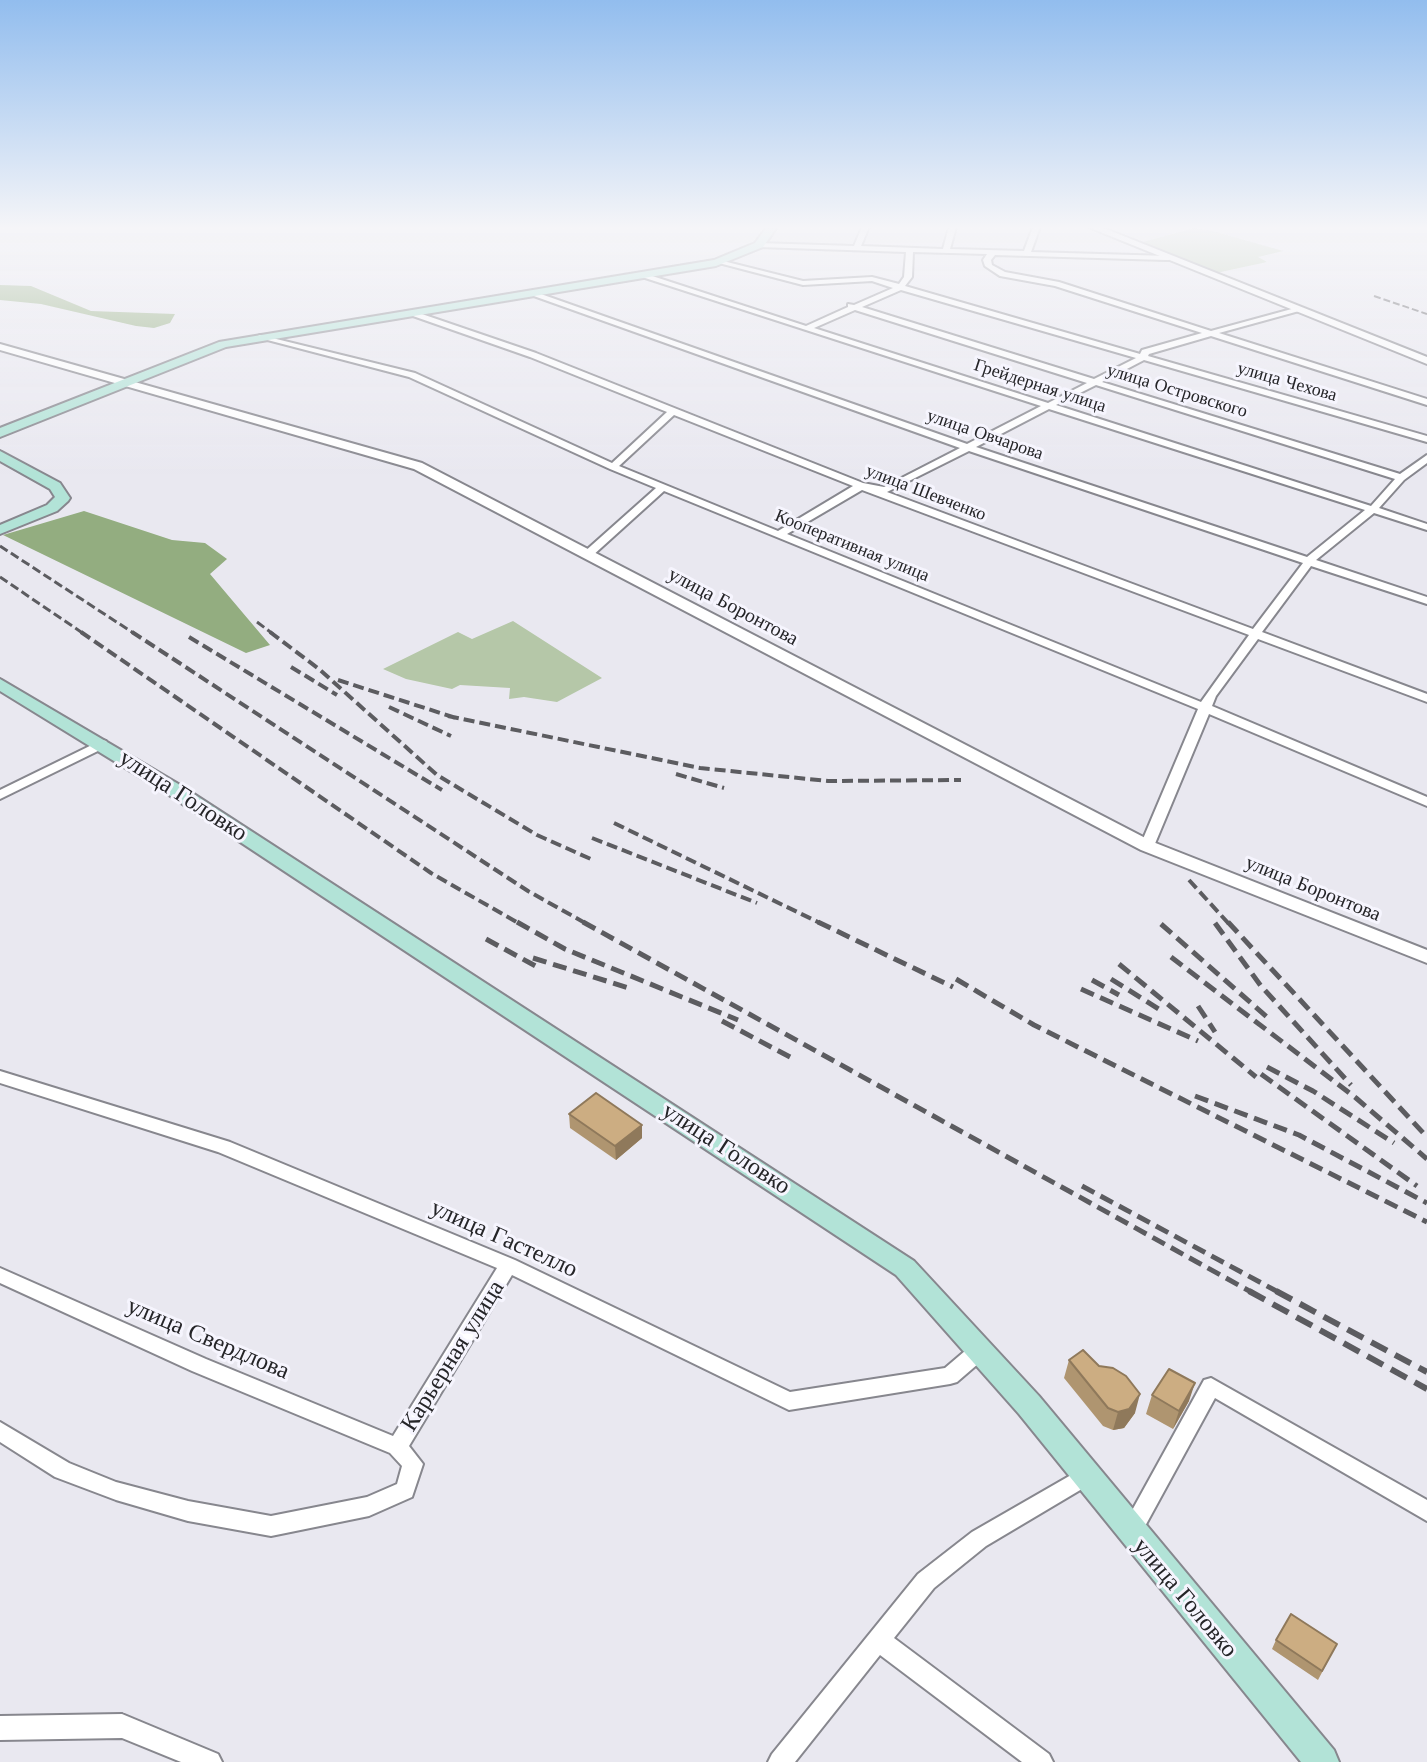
<!DOCTYPE html>
<meta charset="utf-8">
<style>
body{margin:0}
canvas{display:block;background:#e9e8f0}
</style>
<canvas width="1427" height="1762"></canvas>
<script>
const context = document.querySelector('canvas').getContext('2d');
context.lineJoin = 'round';
function paint(path, color) {
  context.fillStyle = color;
  context.fill(path, 'evenodd');
}
function toPath(rows) {
  const path = new Path2D();
  for (const r of rows) {
    path.moveTo(r[0], r[1]);
    for (let i = 2; i < r.length; i += 2) path.lineTo(r[i], r[i + 1]);
  }
  return path;
}
function stroke(path, color, width, dash) {
  context.strokeStyle = color;
  context.lineWidth = width;
  context.lineCap = dash ? 'butt' : 'round';
  context.setLineDash(dash || []);
  context.stroke(path);
}
function write(font, color, halo, rows, align = 'center') {
  context.font = font + ' "Libre Baskerville",serif';
  context.lineWidth = 6;
  context.setLineDash([]);
  context.textBaseline = 'middle';
  context.strokeStyle = halo;
  context.fillStyle = color;
  for (const [text, x, y, turn = 0] of rows) {
    context.save();
    context.translate(x, y);
    context.rotate((+turn || 0) * Math.PI / 180);
    context.textAlign = isNaN(turn) ? turn : align;
    if (halo) context.strokeText(text, 0, 0);
    context.fillText(text, 0, 0);
    context.restore();
  }
}
const green = toPath([
 [1194,228,1213,231,1283,251,1258,257,1267,262,1216,273,1139,243],
 [513,621,602,678,557,702,524,697,509,699,510,688,460,685,452,689,406,679,383,669,458,632,472,639]
]);
const forest = toPath([
 [0,285,31,286,91,311,175,314,170,323,154,328,136,326,41,304,0,300],
 [84,511,172,540,205,543,227,559,210,574,270,645,246,653,3,535]
]);
const minor = toPath([
 [862,227,869,227,861,246,943,249,949,227,956,227,950,249,1024,251,1033,227,1040,227,1031,252,1169,256,1169,260,1166,260,995,255,991,260,992,265,1005,272,1059,282,1211,331,1299,307,1299,311,1219,333,1427,399,1427,405,1211,336,1149,354,1148,356,1427,436,1427,442,1144,360,1102,382,1400,474,1427,455,1427,463,1404,480,1379,508,1427,524,1427,530,1374,513,1316,560,1427,597,1427,604,1311,566,1262,632,1427,694,1427,702,1258,639,1216,696,1212,706,1427,797,1427,806,1209,714,1154,846,1147,850,1142,849,1140,846,1198,709,664,491,591,557,583,557,583,553,656,488,610,469,409,377,256,337,260,335,415,373,612,463,667,412,530,357,413,316,412,314,416,312,536,353,863,483,884,487,960,448,531,295,538,293,967,444,1041,406,639,276,646,274,806,326,848,307,848,304,854,305,893,288,872,281,803,285,715,262,719,260,803,281,872,277,899,284,904,277,906,252,759,247,755,245,759,243,854,246,862,227],
 [913,252,987,254,983,260,985,266,1000,276,1055,286,1202,333,1142,350,1140,354,905,286,912,277,913,252],
 [901,290,1136,358,1094,379,862,307,901,290],
 [855,310,1087,383,1048,403,814,328,855,310],
 [1096,385,1395,479,1371,506,1056,405,1096,385],
 [1049,409,1365,510,1307,557,976,447,1049,409],
 [674,415,853,486,778,531,619,466,674,415],
 [969,451,1303,563,1253,629,887,492,969,451],
 [862,490,1249,635,1201,702,787,534,862,490],
 [102,740,106,741,108,744,106,747,0,799,0,790,102,740],
 [0,1071,230,1142,515,1260,790,1392,945,1368,972,1345,979,1343,986,1345,989,1351,986,1357,957,1382,950,1384,789,1410,512,1275,409,1446,423,1464,412,1497,369,1516,271,1536,188,1521,116,1500,55,1477,0,1442,0,1422,69,1463,116,1482,188,1501,271,1516,367,1497,397,1484,402,1466,390,1453,192,1371,0,1283,0,1268,206,1359,393,1436,497,1268,218,1152,0,1083,0,1071],
 [1211,1378,1427,1500,1427,1521,1215,1398,1138,1539,1131,1542,1124,1539,1121,1532,1124,1525,1204,1380,1211,1378],
 [1085,1467,1092,1469,1095,1476,1092,1483,986,1546,934,1588,894,1638,1049,1754,1053,1762,1022,1762,880,1655,795,1762,768,1762,772,1754,918,1574,972,1532,1085,1467],
 [122,1714,218,1754,222,1762,181,1762,122,1738,0,1740,0,1716,122,1714]
]);
const tertiary = toPath([
 [1088,227,1101,227,1427,357,1427,364,1088,227],
 [0,344,422,463,1153,842,1427,950,1427,963,1141,850,414,469,0,350,0,344]
]);
const secondary = toPath([
 [767,227,777,227,763,247,716,266,226,347,0,437,0,428,219,342,714,260,755,243,767,227],
 [0,451,60,483,70,498,68,501,57,511,0,534,0,525,47,505,55,497,50,489,0,461,0,451],
 [0,679,180,785,914,1261,1039,1396,1334,1750,1339,1762,1301,1762,1019,1414,896,1275,166,793,0,691,0,679]
]);
const railFar4 = toPath([
 [1374,296,1427,314]
]);
const railFar3 = toPath([
 [0,546,135,634],
 [0,577,84,634],
 [257,622,273,634]
]);
const railFar2 = toPath([
 [81,632,431,873,520,924],
 [132,632,528,891,587,924],
 [270,632,319,669,437,775,537,835,593,860],
 [189,637,442,790],
 [291,667,337,695],
 [338,680,459,719],
 [389,707,451,736],
 [448,716,700,768,828,781,961,780],
 [676,774,724,788],
 [614,823,822,924],
 [592,838,757,903],
 [1189,880,1229,924]
]);
const railFar1 = toPath([
 [517,922,565,949,738,1020],
 [583,922,1253,1293],
 [818,922,953,987],
 [1228,922,1427,1137],
 [1215,923,1261,986,1351,1085],
 [1161,924,1267,1017],
 [486,939,541,969],
 [1171,957,1356,1098,1427,1159],
 [533,958,632,989],
 [1119,964,1256,1077],
 [956,979,1034,1025,1427,1222],
 [1111,979,1162,1011],
 [1092,980,1119,995],
 [1081,989,1198,1041],
 [1198,1006,1215,1032],
 [722,1021,792,1058],
 [1267,1067,1313,1091,1394,1143],
 [1261,1074,1417,1186],
 [1195,1096,1299,1135,1427,1203],
 [1082,1186,1280,1293]
]);
const rail = toPath([
 [1249,1291,1427,1389],
 [1276,1291,1427,1372]
]);
const wall = toPath([
 [569,1114,642,1125,642,1138,616,1160,570,1128],
 [1069,1360,1135,1413,1124,1428,1113,1430,1103,1426,1064,1378],
 [1152,1395,1189,1401,1173,1429,1146,1414],
 [1276,1640,1337,1644,1318,1680,1272,1649]
]);
const shadedWall = toPath([
 [642,1125,642,1138,616,1160,615,1146],
 [1195,1383,1189,1401,1173,1429,1179,1411],
 [1140,1394,1135,1413,1124,1428,1113,1430,1118,1412]
]);
const building = toPath([
 [596,1093,642,1125,615,1146,569,1114,596,1093],
 [1083,1350,1099,1366,1113,1368,1126,1376,1140,1394,1129,1409,1118,1412,1108,1408,1069,1360,1083,1350],
 [1169,1369,1195,1383,1179,1411,1152,1395,1169,1369],
 [1291,1614,1337,1644,1322,1671,1276,1640,1291,1614]
]);
const farStreetnames = [
 ["улица Чехова",1287,382,16],
 ["Грейдерная улица",1040,386,18],
 ["улица Островского",1177,391,17],
 ["улица Овчарова",985,435,19],
 ["улица Шевченко",926,493,21],
 ["Кооперативная улица",852,546,22]
];
const streetNames = [
 ["улица Боронтова",733,607,28],
 ["улица Боронтова",1313,889,22]
];
const nearStreetnames = [
 ["улица Головко",183,796,33],
 ["улица Головко",726,1149,33],
 ["улица Гастелло",504,1239,24],
 ["улица Свердлова",208,1339,23],
 ["Карьерная улица",453,1356,-58],
 ["улица Головко",1185,1598,50]
];
paint(green, '#b5c7a8');
paint(forest, '#93ad80');
stroke(minor, '#87878e', 4);
stroke(tertiary, '#87878e', 4);
stroke(secondary, '#87878e', 4);
paint(minor, '#fff');
paint(tertiary, '#fff');
paint(secondary, '#b2e3d7');
stroke(railFar4, '#5c5c60', 2, [7, 3]);
stroke(railFar3, '#5c5c60', 3, [9, 4]);
stroke(railFar2, '#5c5c60', 4, [11, 5]);
stroke(railFar1, '#5c5c60', 5, [14, 7]);
stroke(rail, '#5c5c60', 6, [18, 9]);
paint(wall, '#af9570');
paint(shadedWall, '#8f795b');
paint(building, '#ccad82');
stroke(building, '#8f795b', 2);
const sky = context.createLinearGradient(0, 0, 0, 474);
sky.addColorStop(0, '#92bdee');
sky.addColorStop(0.48, '#f5f5f8');
sky.addColorStop(1, '#f5f5f800');
context.fillStyle = sky;
context.fillRect(0, 0, 1427, 474);
write('18px', '#252528', '#f6f5fe', farStreetnames);
write('20px', '#252528', '#f6f5fe', streetNames);
write('24px', '#252528', '#f6f5fe', nearStreetnames);
</script>
